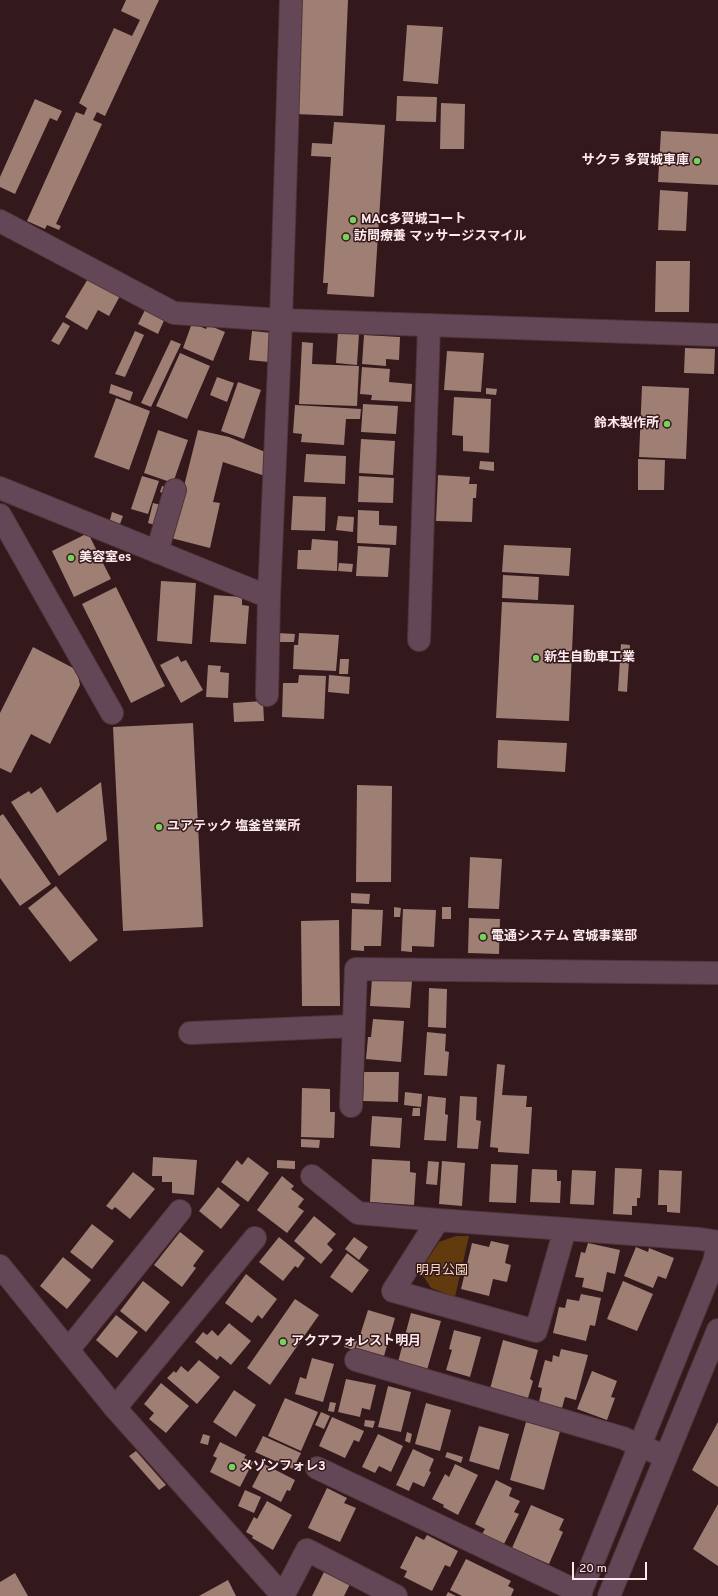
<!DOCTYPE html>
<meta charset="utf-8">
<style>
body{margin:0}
#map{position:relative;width:718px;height:1596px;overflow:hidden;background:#33181c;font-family:Overpass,sans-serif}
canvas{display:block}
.scale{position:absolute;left:572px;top:1562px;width:75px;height:18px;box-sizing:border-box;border:2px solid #feeaec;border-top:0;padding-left:5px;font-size:12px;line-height:14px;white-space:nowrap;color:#feeaec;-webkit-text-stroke:3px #33181c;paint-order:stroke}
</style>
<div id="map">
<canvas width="718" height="1596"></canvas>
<div class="scale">20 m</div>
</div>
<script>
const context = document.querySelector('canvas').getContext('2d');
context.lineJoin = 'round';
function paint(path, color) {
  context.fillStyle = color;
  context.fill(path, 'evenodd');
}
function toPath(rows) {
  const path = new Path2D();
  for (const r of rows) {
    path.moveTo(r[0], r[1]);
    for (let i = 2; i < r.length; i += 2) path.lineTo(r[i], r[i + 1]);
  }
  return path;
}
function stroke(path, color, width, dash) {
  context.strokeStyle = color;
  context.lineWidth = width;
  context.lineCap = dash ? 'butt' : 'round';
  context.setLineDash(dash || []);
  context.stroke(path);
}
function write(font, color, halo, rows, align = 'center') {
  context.font = font + ' Overpass,"Noto Sans JP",sans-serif';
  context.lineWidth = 3;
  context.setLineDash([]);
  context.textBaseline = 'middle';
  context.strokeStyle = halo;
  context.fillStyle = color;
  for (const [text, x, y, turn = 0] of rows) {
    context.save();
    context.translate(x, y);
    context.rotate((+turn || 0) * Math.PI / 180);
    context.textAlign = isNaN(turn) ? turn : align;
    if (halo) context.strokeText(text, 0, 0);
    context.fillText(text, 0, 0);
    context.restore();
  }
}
const green = toPath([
 [456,1236,469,1236,455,1297,431,1288,420,1271,439,1242]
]);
const building = toPath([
 [126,0,159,0,105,116,97,112,93,120,102,124,56,224,61,226,59,230,47,225,45,229,27,221,76,112,84,115,87,108,79,103,114,28,132,36,140,20,121,11],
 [299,0,348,0,343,116,295,114],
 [407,25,443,27,438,84,403,81],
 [397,96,437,97,436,122,396,121],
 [35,99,62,111,57,121,50,118,15,194,0,187,0,177],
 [441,103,465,104,464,149,440,149],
 [334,122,385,125,374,297,327,294,328,283,323,283,331,157,311,156,312,143,332,144],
 [661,131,718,134,718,185,658,182],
 [660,190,688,192,686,231,658,230],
 [656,261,690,261,689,312,655,312],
 [89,277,120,296,109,316,98,310,87,330,65,317],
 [147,306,166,316,158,334,138,324],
 [63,322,70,326,59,345,51,341],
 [192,323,206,329,208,325,225,332,213,361,183,348],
 [135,331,144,335,125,377,115,374],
 [252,331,272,333,269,362,249,360],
 [338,332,359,334,357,365,336,363],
 [364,335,400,337,399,360,386,359,386,366,362,364],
 [171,340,181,344,151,407,141,403],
 [302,342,313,343,312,364,359,366,357,406,299,404],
 [685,348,715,349,714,374,684,373],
 [447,351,484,353,481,392,444,390],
 [180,353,210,366,187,419,156,406],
 [362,367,390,369,389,382,412,384,411,402,371,400,372,395,360,394],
 [217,377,234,383,227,402,210,395],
 [238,382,261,390,244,439,221,431],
 [111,384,133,392,130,401,109,393],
 [642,386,689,388,686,459,639,457],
 [486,388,497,389,496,395,486,394],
 [454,397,491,399,489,453,463,451,463,436,452,435],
 [116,398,150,411,129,470,94,457],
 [363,404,398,406,396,434,361,432],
 [295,405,361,409,360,419,346,419,344,445,301,442,302,434,293,433],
 [158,430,188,440,173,483,144,473],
 [198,430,229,437,270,454,268,477,223,462,213,502,220,503,210,548,171,538],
 [361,439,395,441,393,475,359,473],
 [306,454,346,456,345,484,304,482],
 [638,459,665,460,664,490,638,490],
 [480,461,494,462,494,471,479,469],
 [438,475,470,477,469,484,477,484,476,498,473,498,472,522,436,521],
 [142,476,159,481,148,514,131,509],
 [359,476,394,478,393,503,358,502],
 [162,486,167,487,165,494,160,492],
 [293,496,326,497,325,531,291,530],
 [153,503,161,505,155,525,148,523],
 [358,510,379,511,379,525,397,526,396,545,357,543],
 [112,512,123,516,120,524,110,520],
 [338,516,354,517,353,532,336,530],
 [88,533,111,579,74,597,52,551],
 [312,539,338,541,337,571,297,569,298,550,311,550],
 [504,545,571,548,569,576,502,572],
 [358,546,390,548,388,577,356,576],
 [339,563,353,564,352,572,338,571],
 [503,575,539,577,538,600,502,598],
 [161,581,196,583,192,644,157,641],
 [116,587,165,686,131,703,82,604],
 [214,595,242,597,242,605,249,606,246,644,210,642],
 [502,602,574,605,569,721,496,718],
 [278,633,295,634,294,642,277,642],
 [299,633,339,635,336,671,293,669,294,645,298,645],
 [621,644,630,645,627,692,618,691],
 [33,647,77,670,80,685,50,744,31,734,11,773,0,768,0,713],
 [178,656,181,662,186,660,203,690,181,703,160,665],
 [340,659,349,659,348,674,339,674],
 [208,665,221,666,220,672,229,673,228,698,206,697],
 [299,675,326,676,324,719,282,717,283,683,298,683],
 [329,675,350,677,349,694,328,692],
 [263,701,264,721,234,722,233,703],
 [193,723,203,927,123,931,113,727],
 [498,740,567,743,565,772,497,768],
 [101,782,107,840,59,876,11,802,29,791,31,794,41,787,57,813],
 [357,785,392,786,391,882,356,882],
 [3,814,51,884,20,906,0,878,0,816],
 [470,857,502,859,499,909,468,908],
 [56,886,98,940,70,962,28,908],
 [351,893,370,894,369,904,351,903],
 [394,907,401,908,400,917,394,917],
 [442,907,451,907,451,919,442,919],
 [352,909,383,910,381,946,364,946,364,951,351,950],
 [403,909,436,910,434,947,412,946,412,952,401,951],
 [469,918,500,919,499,954,468,953],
 [339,920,340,1006,302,1006,301,921],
 [372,979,412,981,410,1008,370,1006],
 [429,988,447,989,446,1028,428,1027],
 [373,1019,404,1021,401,1062,366,1059,368,1037,371,1037],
 [427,1032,446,1034,445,1051,449,1052,447,1076,424,1075],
 [497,1064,505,1065,502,1095,527,1096,526,1107,532,1107,529,1154,498,1152,498,1148,490,1147],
 [364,1072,399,1072,398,1102,363,1101],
 [302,1088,330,1089,330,1112,335,1112,334,1138,301,1137],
 [405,1092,422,1094,421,1107,404,1105],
 [428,1096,446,1098,445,1114,448,1115,446,1141,424,1140],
 [460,1096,477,1097,476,1120,481,1121,478,1149,457,1148],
 [413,1108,420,1108,420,1116,412,1116],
 [372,1116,402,1118,400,1148,370,1146],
 [301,1139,320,1140,319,1148,301,1147],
 [153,1157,197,1160,194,1195,172,1193,172,1182,162,1182,162,1176,152,1176],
 [248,1157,269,1173,248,1202,221,1182,237,1160,242,1165],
 [372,1159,410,1161,410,1172,416,1173,414,1205,370,1202],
 [277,1160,295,1161,295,1169,277,1168],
 [428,1161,439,1162,437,1185,426,1184],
 [442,1161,465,1163,462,1206,439,1204],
 [491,1164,518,1165,516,1203,489,1202],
 [615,1168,642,1169,640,1198,637,1198,637,1206,632,1206,632,1215,613,1214],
 [532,1169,557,1170,557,1181,561,1181,560,1203,530,1202],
 [572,1170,596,1171,594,1205,570,1204],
 [659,1170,682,1171,680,1213,667,1212,667,1205,658,1205],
 [133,1172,155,1189,130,1219,115,1207,112,1210,106,1206],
 [282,1176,294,1186,291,1189,304,1199,298,1207,304,1211,287,1233,257,1210],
 [218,1187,240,1205,221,1229,199,1211],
 [314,1216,336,1234,327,1244,333,1250,321,1264,294,1241],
 [92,1224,114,1241,92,1269,70,1252],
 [180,1232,204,1251,193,1266,196,1268,182,1287,154,1265],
 [279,1237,305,1258,298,1268,295,1266,283,1281,259,1262],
 [354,1237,368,1247,359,1260,345,1249],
 [491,1241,509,1245,505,1263,511,1265,507,1282,493,1279,489,1296,461,1289,472,1243,489,1247],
 [588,1243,620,1250,615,1274,607,1272,603,1292,582,1287,584,1278,575,1277,581,1252,585,1253],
 [636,1247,648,1252,649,1248,674,1258,666,1279,658,1276,653,1288,624,1276],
 [347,1253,369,1270,352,1293,330,1277],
 [63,1257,91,1280,67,1309,40,1286],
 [246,1274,277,1299,262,1319,258,1315,252,1323,225,1303],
 [143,1281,170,1302,146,1332,120,1311],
 [623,1281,653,1294,637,1331,607,1319],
 [581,1294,601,1298,595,1326,590,1325,586,1341,553,1333,559,1307,565,1308,567,1299,579,1301],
 [295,1299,319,1315,270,1385,247,1368],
 [368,1310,395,1318,384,1356,356,1348],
 [411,1313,441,1321,427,1370,398,1362],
 [116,1315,138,1332,117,1358,96,1340],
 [229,1323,251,1341,231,1365,220,1356,217,1360,195,1342,203,1332,207,1335,212,1330,218,1336],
 [454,1330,481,1337,470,1377,446,1370,452,1350,449,1349],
 [347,1338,357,1341,354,1350,344,1347],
 [503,1340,538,1350,530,1379,533,1381,528,1398,490,1389],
 [561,1349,588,1355,576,1400,565,1397,562,1408,539,1402,542,1388,538,1387,545,1360,552,1362,553,1355,559,1357],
 [312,1358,334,1364,323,1402,295,1394,300,1377,306,1379],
 [199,1360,220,1377,197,1404,167,1378,174,1371,176,1373,181,1366,188,1372],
 [592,1371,617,1381,611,1397,615,1398,607,1420,577,1409],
 [346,1379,376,1385,370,1410,362,1408,360,1417,338,1412],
 [161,1383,189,1406,166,1433,149,1419,154,1413,144,1404],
 [388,1386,411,1392,401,1432,378,1427],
 [234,1390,256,1405,236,1437,213,1422],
 [285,1398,318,1412,301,1451,268,1436],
 [330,1402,336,1403,334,1412,328,1411],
 [426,1403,451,1410,440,1451,415,1444],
 [321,1412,330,1416,324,1429,315,1425],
 [332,1417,364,1431,359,1442,354,1440,345,1458,319,1446],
 [365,1420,375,1421,373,1428,364,1426],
 [526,1422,560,1431,544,1490,510,1480],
 [718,1422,718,1487,692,1470],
 [479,1426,509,1434,499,1470,469,1461],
 [407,1432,412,1434,410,1443,405,1441],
 [203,1434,210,1436,208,1445,200,1443],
 [378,1434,403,1446,391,1472,379,1466,375,1473,362,1467],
 [263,1436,301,1453,293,1469,255,1452],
 [220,1442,246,1455,244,1458,253,1462,240,1487,210,1472,217,1458,213,1456],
 [413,1449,434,1459,429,1471,431,1472,424,1487,413,1482,409,1491,396,1485],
 [136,1451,166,1485,159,1490,129,1456],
 [447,1452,463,1457,461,1463,445,1457],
 [264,1464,295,1480,290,1491,287,1490,281,1502,252,1487],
 [455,1464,478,1475,458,1515,443,1507,444,1505,432,1499,445,1474,449,1477],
 [496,1480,512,1488,509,1496,520,1501,514,1512,519,1514,504,1544,482,1534,485,1529,475,1524],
 [327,1488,347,1498,344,1503,356,1508,340,1542,308,1528],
 [245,1490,261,1497,254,1513,238,1506],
 [267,1501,292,1515,273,1550,252,1538,253,1536,246,1532,254,1517,257,1519],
 [718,1504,718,1566,693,1549],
 [531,1505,564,1519,559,1530,563,1532,549,1564,512,1548],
 [427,1535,458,1551,450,1567,445,1565,432,1591,404,1577,407,1571,400,1568,416,1536,424,1540],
 [466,1559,511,1581,508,1586,514,1589,511,1596,462,1596,450,1590],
 [324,1572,350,1584,344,1596,312,1596],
 [15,1573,28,1596,0,1596,0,1582],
 [228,1580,236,1596,199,1596],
 [448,1592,456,1596,446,1596]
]);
const minor = toPath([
 [0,221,174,313,281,320,718,335],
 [0,488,269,597],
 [0,515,112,713],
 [157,552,175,490],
 [419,640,429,325],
 [267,695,269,597,281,320,291,0],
 [190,1033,353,1026],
 [351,1106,356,969,718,973],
 [312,1176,358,1213,438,1220],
 [565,1229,536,1331,393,1291,438,1220,565,1229,700,1239,718,1242],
 [0,1266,115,1408,283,1596],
 [68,1350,180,1211],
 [356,1360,623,1438,666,1457],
 [115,1408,255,1238],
 [317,1468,581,1593],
 [283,1596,307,1550,396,1596],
 [579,1596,714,1262,718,1244],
 [609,1596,718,1330]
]);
const markers = [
 [697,161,4,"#75d25b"],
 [353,220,4,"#75d25b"],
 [346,237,4,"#75d25b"],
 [667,424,4,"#75d25b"],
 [71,558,4,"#75d25b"],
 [536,658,4,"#75d25b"],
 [159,827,4,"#75d25b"],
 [483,937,4,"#75d25b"],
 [283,1342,4,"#75d25b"],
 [232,1467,4,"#75d25b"]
];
const poiNames = [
 ["サクラ 多賀城車庫",689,161,"right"],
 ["MAC多賀城コート",361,220],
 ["訪問療養 マッサージスマイル",354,237],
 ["鈴木製作所",659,424,"right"],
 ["美容室es",79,558],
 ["新生自動車工業",544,658],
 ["ユアテック 塩釜営業所",167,827],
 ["電通システム 宮城事業部",491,937],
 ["アクアフォレスト明月",291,1342],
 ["メゾンフォレ3",240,1467]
];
const parkNames = [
 ["明月公園",442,1271]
];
paint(green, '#613a0e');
paint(building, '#9f7e74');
stroke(minor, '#4f3539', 24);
stroke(minor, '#644756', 22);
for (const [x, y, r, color] of markers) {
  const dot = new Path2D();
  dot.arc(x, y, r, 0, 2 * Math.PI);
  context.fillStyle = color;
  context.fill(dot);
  stroke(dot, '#33181c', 1.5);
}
write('bold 13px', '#feeaec', '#33181c', poiNames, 'left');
write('13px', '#f9d9bd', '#33181c', parkNames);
</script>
